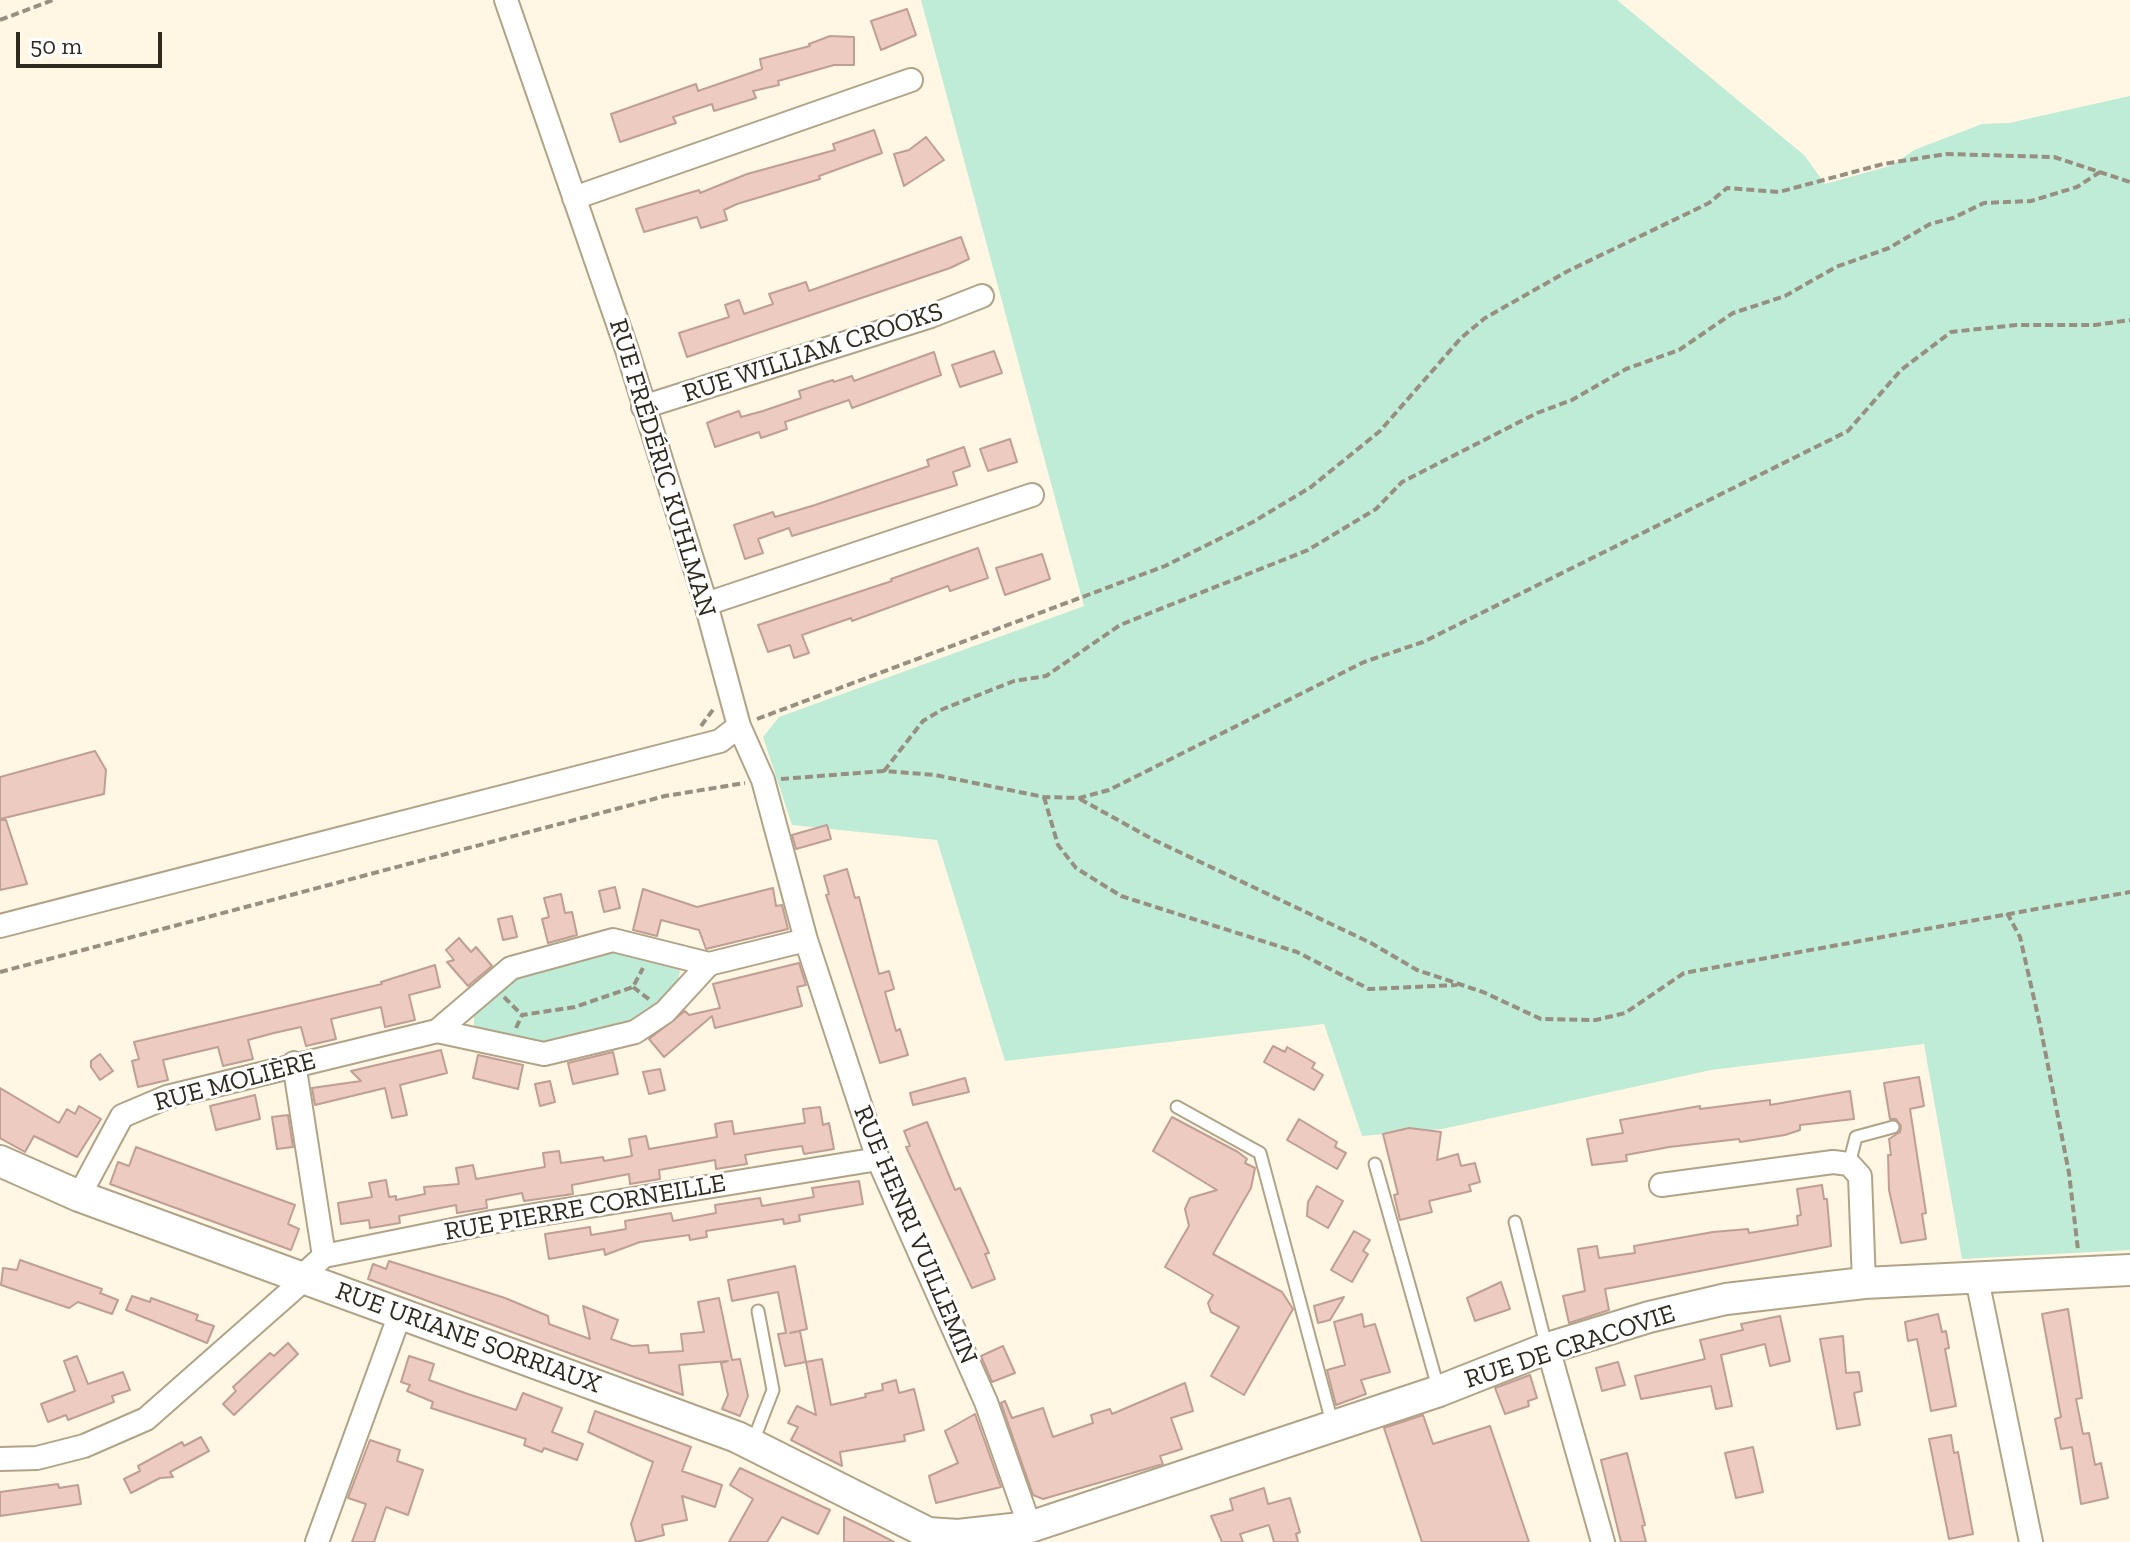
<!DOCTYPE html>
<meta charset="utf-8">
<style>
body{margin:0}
#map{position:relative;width:2130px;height:1542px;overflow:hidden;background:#fff6e4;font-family:"Zilla Slab",serif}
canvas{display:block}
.scale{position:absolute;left:16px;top:32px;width:146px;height:36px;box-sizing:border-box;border:4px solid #2f291e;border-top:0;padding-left:10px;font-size:24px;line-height:28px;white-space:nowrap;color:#2f291e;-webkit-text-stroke:6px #fff;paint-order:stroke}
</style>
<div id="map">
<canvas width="2130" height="1542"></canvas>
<div class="scale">50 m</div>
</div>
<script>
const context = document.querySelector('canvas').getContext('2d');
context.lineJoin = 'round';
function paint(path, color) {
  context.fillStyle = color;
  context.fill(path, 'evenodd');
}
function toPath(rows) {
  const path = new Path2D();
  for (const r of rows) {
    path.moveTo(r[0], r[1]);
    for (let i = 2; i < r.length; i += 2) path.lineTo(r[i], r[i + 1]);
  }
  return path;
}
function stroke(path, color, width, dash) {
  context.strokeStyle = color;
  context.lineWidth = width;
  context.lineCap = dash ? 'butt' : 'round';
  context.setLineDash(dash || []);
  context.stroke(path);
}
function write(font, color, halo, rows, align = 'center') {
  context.font = font + ' "Zilla Slab",serif';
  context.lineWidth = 6;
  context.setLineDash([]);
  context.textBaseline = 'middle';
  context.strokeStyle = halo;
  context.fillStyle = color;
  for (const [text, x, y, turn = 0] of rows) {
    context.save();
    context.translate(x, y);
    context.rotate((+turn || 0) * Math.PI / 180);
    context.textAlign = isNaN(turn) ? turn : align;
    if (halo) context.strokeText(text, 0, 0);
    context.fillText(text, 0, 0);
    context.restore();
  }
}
const green = toPath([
 [921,0,1617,0,1804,155,1825,184,1893,165,1914,150,1982,124,2009,123,2130,96,2130,1250,1962,1259,1924,1044,1711,1070,1442,1129,1362,1136,1324,1024,1005,1061,937,840,792,825,763,737,779,717,1084,606],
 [616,949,672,961,680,971,676,988,644,1016,622,1027,533,1049,481,1033,474,1027,474,1009,516,973]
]);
const building = toPath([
 [907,9,916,35,881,50,871,21,907,9],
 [830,36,854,37,854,65,834,65,778,81,779,85,753,91,756,98,714,111,712,104,673,117,676,123,620,142,611,114,696,84,698,91,762,69,760,59,810,46,809,44,830,36],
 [874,130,882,153,819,176,820,179,737,204,724,210,727,220,701,228,697,217,644,232,636,209,699,190,700,193,747,174,835,150,833,144,874,130],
 [926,137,944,160,904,186,894,154,909,150,926,137],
 [961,237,969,259,950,268,687,357,679,333,729,317,725,305,739,300,744,314,773,304,769,294,806,282,809,291,961,237],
 [994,351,1002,373,960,387,952,365,994,351],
 [934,352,941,375,852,408,849,400,785,422,787,429,761,438,759,432,715,447,707,423,714,420,739,411,741,417,763,411,801,398,799,391,833,380,834,382,852,376,854,381,934,352],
 [1010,439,1017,462,988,471,980,449,1010,439],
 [964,447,970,466,953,472,957,485,792,536,789,528,758,539,763,553,745,559,734,525,773,512,775,517,815,505,929,466,927,460,964,447],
 [978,548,988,578,950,591,948,586,852,621,851,618,802,635,809,653,794,658,790,645,768,652,758,625,892,581,891,579,978,548],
 [1042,554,1050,579,1005,595,996,568,1042,554],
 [95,751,106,770,104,794,0,819,0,777,95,751],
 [0,820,6,820,27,884,0,890,0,820],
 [827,825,831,839,796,849,792,835,827,825],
 [847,869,855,898,859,897,879,974,889,971,894,989,885,992,896,1031,900,1029,908,1055,880,1063,826,895,829,894,824,876,847,869],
 [615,887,620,908,604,912,599,891,615,887],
 [773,888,776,906,782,905,788,929,706,949,699,930,661,920,657,936,633,930,643,889,697,907,773,888],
 [561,894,565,913,572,912,577,935,548,943,542,919,549,917,544,898,561,894],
 [512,916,517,937,503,940,498,919,512,916],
 [459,938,471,952,476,947,492,966,468,986,447,962,454,960,446,950,459,938],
 [799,963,806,985,797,987,802,1006,715,1028,712,1016,664,1057,649,1039,685,1011,689,1015,720,1008,713,984,799,963],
 [435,965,440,987,409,995,415,1020,385,1027,381,1007,331,1019,336,1039,306,1046,301,1027,274,1033,248,1040,253,1059,223,1066,218,1047,163,1060,168,1080,138,1087,132,1061,139,1059,134,1042,382,984,381,982,435,965],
 [1273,1046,1285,1052,1287,1047,1315,1063,1312,1068,1323,1075,1314,1090,1264,1062,1273,1046],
 [441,1050,447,1073,400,1085,407,1115,392,1118,385,1088,315,1105,312,1088,361,1081,351,1071,441,1050],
 [613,1052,618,1074,573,1084,568,1063,613,1052],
 [100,1054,113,1071,100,1080,91,1067,91,1061,100,1054],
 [478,1055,523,1065,518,1089,473,1078,478,1055],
 [660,1069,665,1090,649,1094,643,1072,660,1069],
 [1919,1077,1924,1106,1910,1109,1926,1213,1922,1214,1926,1239,1901,1243,1889,1190,1888,1155,1891,1155,1889,1139,1900,1132,1901,1126,1896,1119,1890,1119,1884,1083,1919,1077],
 [965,1078,969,1092,913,1105,910,1093,965,1078],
 [550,1081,555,1102,540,1106,535,1084,550,1081],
 [0,1088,59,1123,67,1109,75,1114,79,1106,101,1119,77,1157,34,1136,25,1152,0,1138,0,1088],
 [1850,1091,1854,1119,1800,1125,1800,1130,1785,1135,1740,1142,1739,1139,1669,1147,1626,1155,1627,1161,1592,1165,1587,1139,1623,1133,1620,1120,1700,1106,1700,1109,1770,1100,1770,1105,1850,1091],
 [255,1095,260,1119,216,1130,210,1106,255,1095],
 [820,1107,823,1125,829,1123,834,1149,804,1154,802,1146,774,1150,745,1155,747,1164,716,1169,715,1160,659,1170,660,1179,630,1184,629,1174,572,1185,573,1194,524,1201,522,1193,486,1200,487,1208,457,1213,456,1205,399,1216,400,1223,370,1228,369,1220,341,1224,338,1203,372,1197,369,1183,386,1180,389,1197,396,1196,396,1200,425,1194,424,1187,459,1184,456,1168,473,1165,476,1179,545,1167,543,1153,559,1151,561,1163,603,1157,604,1161,632,1156,629,1139,646,1136,649,1149,717,1137,715,1124,724,1122,732,1121,734,1134,805,1123,803,1109,820,1107],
 [288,1115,293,1147,277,1149,272,1117,288,1115],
 [1172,1117,1238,1152,1247,1159,1245,1163,1255,1168,1251,1188,1213,1254,1282,1292,1293,1309,1244,1395,1211,1376,1239,1327,1211,1312,1208,1303,1213,1295,1165,1267,1189,1226,1185,1209,1190,1198,1217,1190,1153,1151,1172,1117],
 [1299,1119,1337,1142,1335,1147,1346,1153,1337,1169,1287,1140,1299,1119],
 [927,1122,955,1190,960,1188,989,1253,985,1254,995,1279,972,1288,906,1147,910,1146,904,1131,927,1122],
 [1409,1128,1441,1132,1437,1160,1458,1154,1461,1166,1475,1163,1480,1182,1469,1185,1471,1191,1429,1201,1432,1212,1400,1220,1394,1195,1398,1194,1383,1134,1409,1128],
 [136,1147,295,1205,288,1224,299,1229,291,1250,110,1184,118,1162,129,1166,136,1147],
 [859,1181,863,1204,799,1215,800,1221,784,1224,783,1219,706,1231,707,1237,690,1240,689,1235,640,1242,605,1255,604,1249,549,1259,545,1234,590,1227,591,1235,609,1232,626,1229,625,1221,671,1213,673,1221,695,1217,716,1213,715,1205,760,1198,762,1206,814,1197,812,1188,859,1181],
 [1822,1185,1824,1199,1827,1199,1831,1246,1605,1289,1609,1310,1569,1323,1563,1296,1585,1291,1578,1249,1597,1246,1599,1258,1635,1253,1634,1246,1713,1232,1748,1229,1749,1233,1798,1225,1797,1216,1801,1215,1797,1189,1822,1185],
 [1317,1186,1343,1201,1328,1228,1307,1216,1308,1202,1317,1186],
 [1354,1231,1370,1240,1363,1251,1368,1254,1352,1282,1331,1270,1354,1231],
 [20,1260,102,1289,100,1293,118,1300,112,1314,78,1302,69,1308,1,1285,3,1268,17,1270,20,1260],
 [389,1261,505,1298,548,1316,549,1324,590,1339,583,1306,618,1320,611,1339,632,1346,648,1345,649,1353,683,1351,681,1334,704,1332,698,1302,719,1298,732,1360,740,1359,748,1396,740,1416,722,1409,728,1395,721,1363,728,1361,679,1365,683,1395,368,1279,373,1264,386,1269,389,1261],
 [795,1266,807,1329,790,1333,800,1331,806,1362,785,1366,778,1334,786,1333,778,1292,732,1301,728,1280,795,1266],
 [1501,1282,1510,1309,1475,1321,1467,1298,1501,1282],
 [132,1296,150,1302,151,1298,198,1315,196,1320,214,1326,207,1343,126,1310,132,1296],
 [1344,1297,1330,1320,1318,1323,1314,1306,1344,1297],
 [2068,1309,2082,1398,2076,1399,2083,1434,2089,1433,2095,1465,2101,1463,2108,1498,2081,1504,2072,1447,2061,1449,2055,1419,2061,1417,2042,1314,2068,1309],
 [1362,1314,1364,1327,1375,1324,1390,1372,1361,1380,1366,1394,1336,1405,1327,1370,1345,1365,1334,1322,1362,1314],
 [1938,1314,1942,1332,1946,1331,1949,1348,1945,1349,1956,1406,1931,1411,1917,1339,1908,1341,1905,1322,1938,1314],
 [1780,1316,1790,1361,1770,1366,1765,1344,1721,1355,1732,1406,1716,1409,1711,1386,1641,1399,1635,1376,1705,1359,1700,1340,1743,1330,1741,1324,1780,1316],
 [1843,1336,1846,1373,1859,1372,1862,1391,1854,1393,1860,1425,1837,1429,1820,1339,1843,1336],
 [288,1343,298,1354,234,1415,223,1404,236,1391,233,1387,270,1353,274,1356,288,1343],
 [1003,1346,1015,1373,992,1382,981,1356,1003,1346],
 [77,1356,88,1384,123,1372,130,1390,112,1396,114,1402,68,1420,66,1415,48,1422,41,1404,75,1391,64,1361,77,1356],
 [409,1356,434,1364,429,1380,465,1393,516,1410,523,1393,562,1408,552,1432,583,1444,577,1460,544,1448,542,1452,524,1445,526,1439,431,1408,433,1402,407,1391,410,1385,401,1382,409,1356],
 [822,1359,831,1405,866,1397,865,1394,883,1390,882,1384,896,1380,899,1393,914,1389,924,1430,904,1435,905,1441,840,1452,842,1466,791,1440,798,1427,788,1423,797,1406,816,1415,806,1362,822,1359],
 [1618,1362,1625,1385,1602,1391,1596,1368,1618,1362],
 [1530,1375,1537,1398,1528,1401,1529,1406,1505,1414,1495,1388,1530,1375],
 [1185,1383,1193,1411,1171,1418,1182,1449,1160,1456,1163,1464,1043,1499,1033,1495,1001,1403,1005,1401,1012,1418,1043,1408,1053,1437,1093,1423,1091,1415,1110,1409,1112,1414,1185,1383],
 [595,1411,691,1447,682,1471,722,1485,715,1507,682,1496,687,1520,662,1525,664,1535,636,1542,631,1524,653,1462,588,1432,595,1411],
 [975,1414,1001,1487,936,1503,929,1476,958,1463,945,1431,975,1414],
 [1423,1415,1433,1444,1490,1426,1529,1542,1422,1542,1384,1428,1423,1415],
 [1951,1435,1954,1453,1958,1452,1973,1534,1949,1539,1929,1439,1951,1435],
 [201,1437,209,1451,170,1472,173,1477,160,1478,131,1493,124,1479,140,1471,138,1466,182,1442,184,1446,201,1437],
 [370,1440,400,1450,397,1461,423,1470,408,1515,386,1507,374,1542,352,1542,366,1504,348,1498,370,1440],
 [1753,1447,1763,1492,1736,1498,1725,1453,1753,1447],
 [1627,1453,1645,1525,1642,1526,1646,1542,1621,1542,1601,1460,1627,1453],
 [740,1468,830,1510,818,1534,782,1517,767,1542,729,1542,753,1499,730,1485,740,1468],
 [58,1484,59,1488,78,1485,81,1504,0,1516,0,1492,58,1484],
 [1264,1488,1268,1504,1290,1498,1300,1532,1296,1534,1298,1542,1274,1542,1269,1525,1240,1534,1243,1542,1222,1542,1211,1516,1233,1510,1230,1499,1264,1488],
 [844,1517,865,1527,894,1542,844,1542,844,1517]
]);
const path = toPath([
 [0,20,53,0],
 [757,719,1165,566,1253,522,1311,487,1380,431,1461,338,1485,318,1568,271,1709,203,1727,188,1779,192,1883,164,1946,154,2054,157,2130,182],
 [701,726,715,707],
 [884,771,923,721,943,709,1014,681,1046,676,1120,625,1308,550,1376,509,1402,482,1537,413,1572,400,1626,369,1679,350,1733,313,1785,296,1836,267,1889,248,1930,224,1953,218,1984,203,2031,201,2077,187,2100,172],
 [781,779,884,771,935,775,1044,797,1079,798,1109,790,1364,662,1423,642,1848,431,1901,370,1951,332,2016,325,2095,325,2130,320],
 [1044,797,1058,845,1076,868,1121,896,1297,952,1369,989,1457,985],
 [1080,799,1154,840,1371,943,1417,970,1483,992,1541,1019,1596,1020,1625,1013,1684,973,2130,892],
 [2007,913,2020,937,2040,1025,2069,1173,2078,1250],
 [0,972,665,796,745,783],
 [633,987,650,1000],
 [504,997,522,1015],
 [516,1028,522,1015,575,1007,633,987,643,968]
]);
const lane = toPath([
 [1177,1107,1260,1153,1333,1426],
 [1375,1164,1439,1391],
 [1849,1164,1856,1137,1893,1127],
 [1515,1222,1546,1345],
 [752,1444,773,1390,758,1311]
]);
const street = toPath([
 [506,0,627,350,706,604,739,726,763,780,806,940,878,1159,986,1402,1030,1527],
 [574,198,911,80],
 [643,407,931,316,982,296],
 [706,604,1032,495],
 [0,926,720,741,739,726],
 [437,1031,511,968,613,940,709,964,806,940],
 [294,1063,324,1256],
 [1661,1185,1833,1162,1849,1164,1860,1176,1864,1283],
 [79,1196,122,1116,167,1097,437,1031,544,1054,635,1032,665,1012,709,964],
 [301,1277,324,1256,492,1222,878,1159],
 [1977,1279,2031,1542],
 [1548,1348,1603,1542],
 [0,1459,37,1458,84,1446,146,1419,306,1278],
 [317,1542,400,1314]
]);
const secondary = toPath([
 [0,1161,79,1196,737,1437,928,1533,939,1542],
 [928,1533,958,1535,1030,1527,1439,1391,1548,1348,1649,1317,1726,1299,1864,1283,2130,1270]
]);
const streetNames = [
 ["RUE WILLIAM CROOKS",813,353,-18],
 ["RUE FRÉDÉRIC KUHLMAN",662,468,73],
 ["RUE MOLIÈRE",235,1082,-15],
 ["RUE PIERRE CORNEILLE",585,1208,-10],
 ["RUE HENRI VUILLEMIN",915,1235,67],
 ["RUE URIANE SORRIAUX",468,1338,20],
 ["RUE DE CRACOVIE",1570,1347,-18]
];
paint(green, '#bfecd7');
paint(building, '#eecbc1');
stroke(building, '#bf9e94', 2);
stroke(lane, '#b1a387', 15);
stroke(street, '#b1a387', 26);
stroke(secondary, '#b1a387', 34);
stroke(path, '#978f81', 4, [8, 4]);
stroke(lane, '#fff', 11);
stroke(street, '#fff', 22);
stroke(secondary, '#fff', 30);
write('26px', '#2f291e', '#fff', streetNames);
</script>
